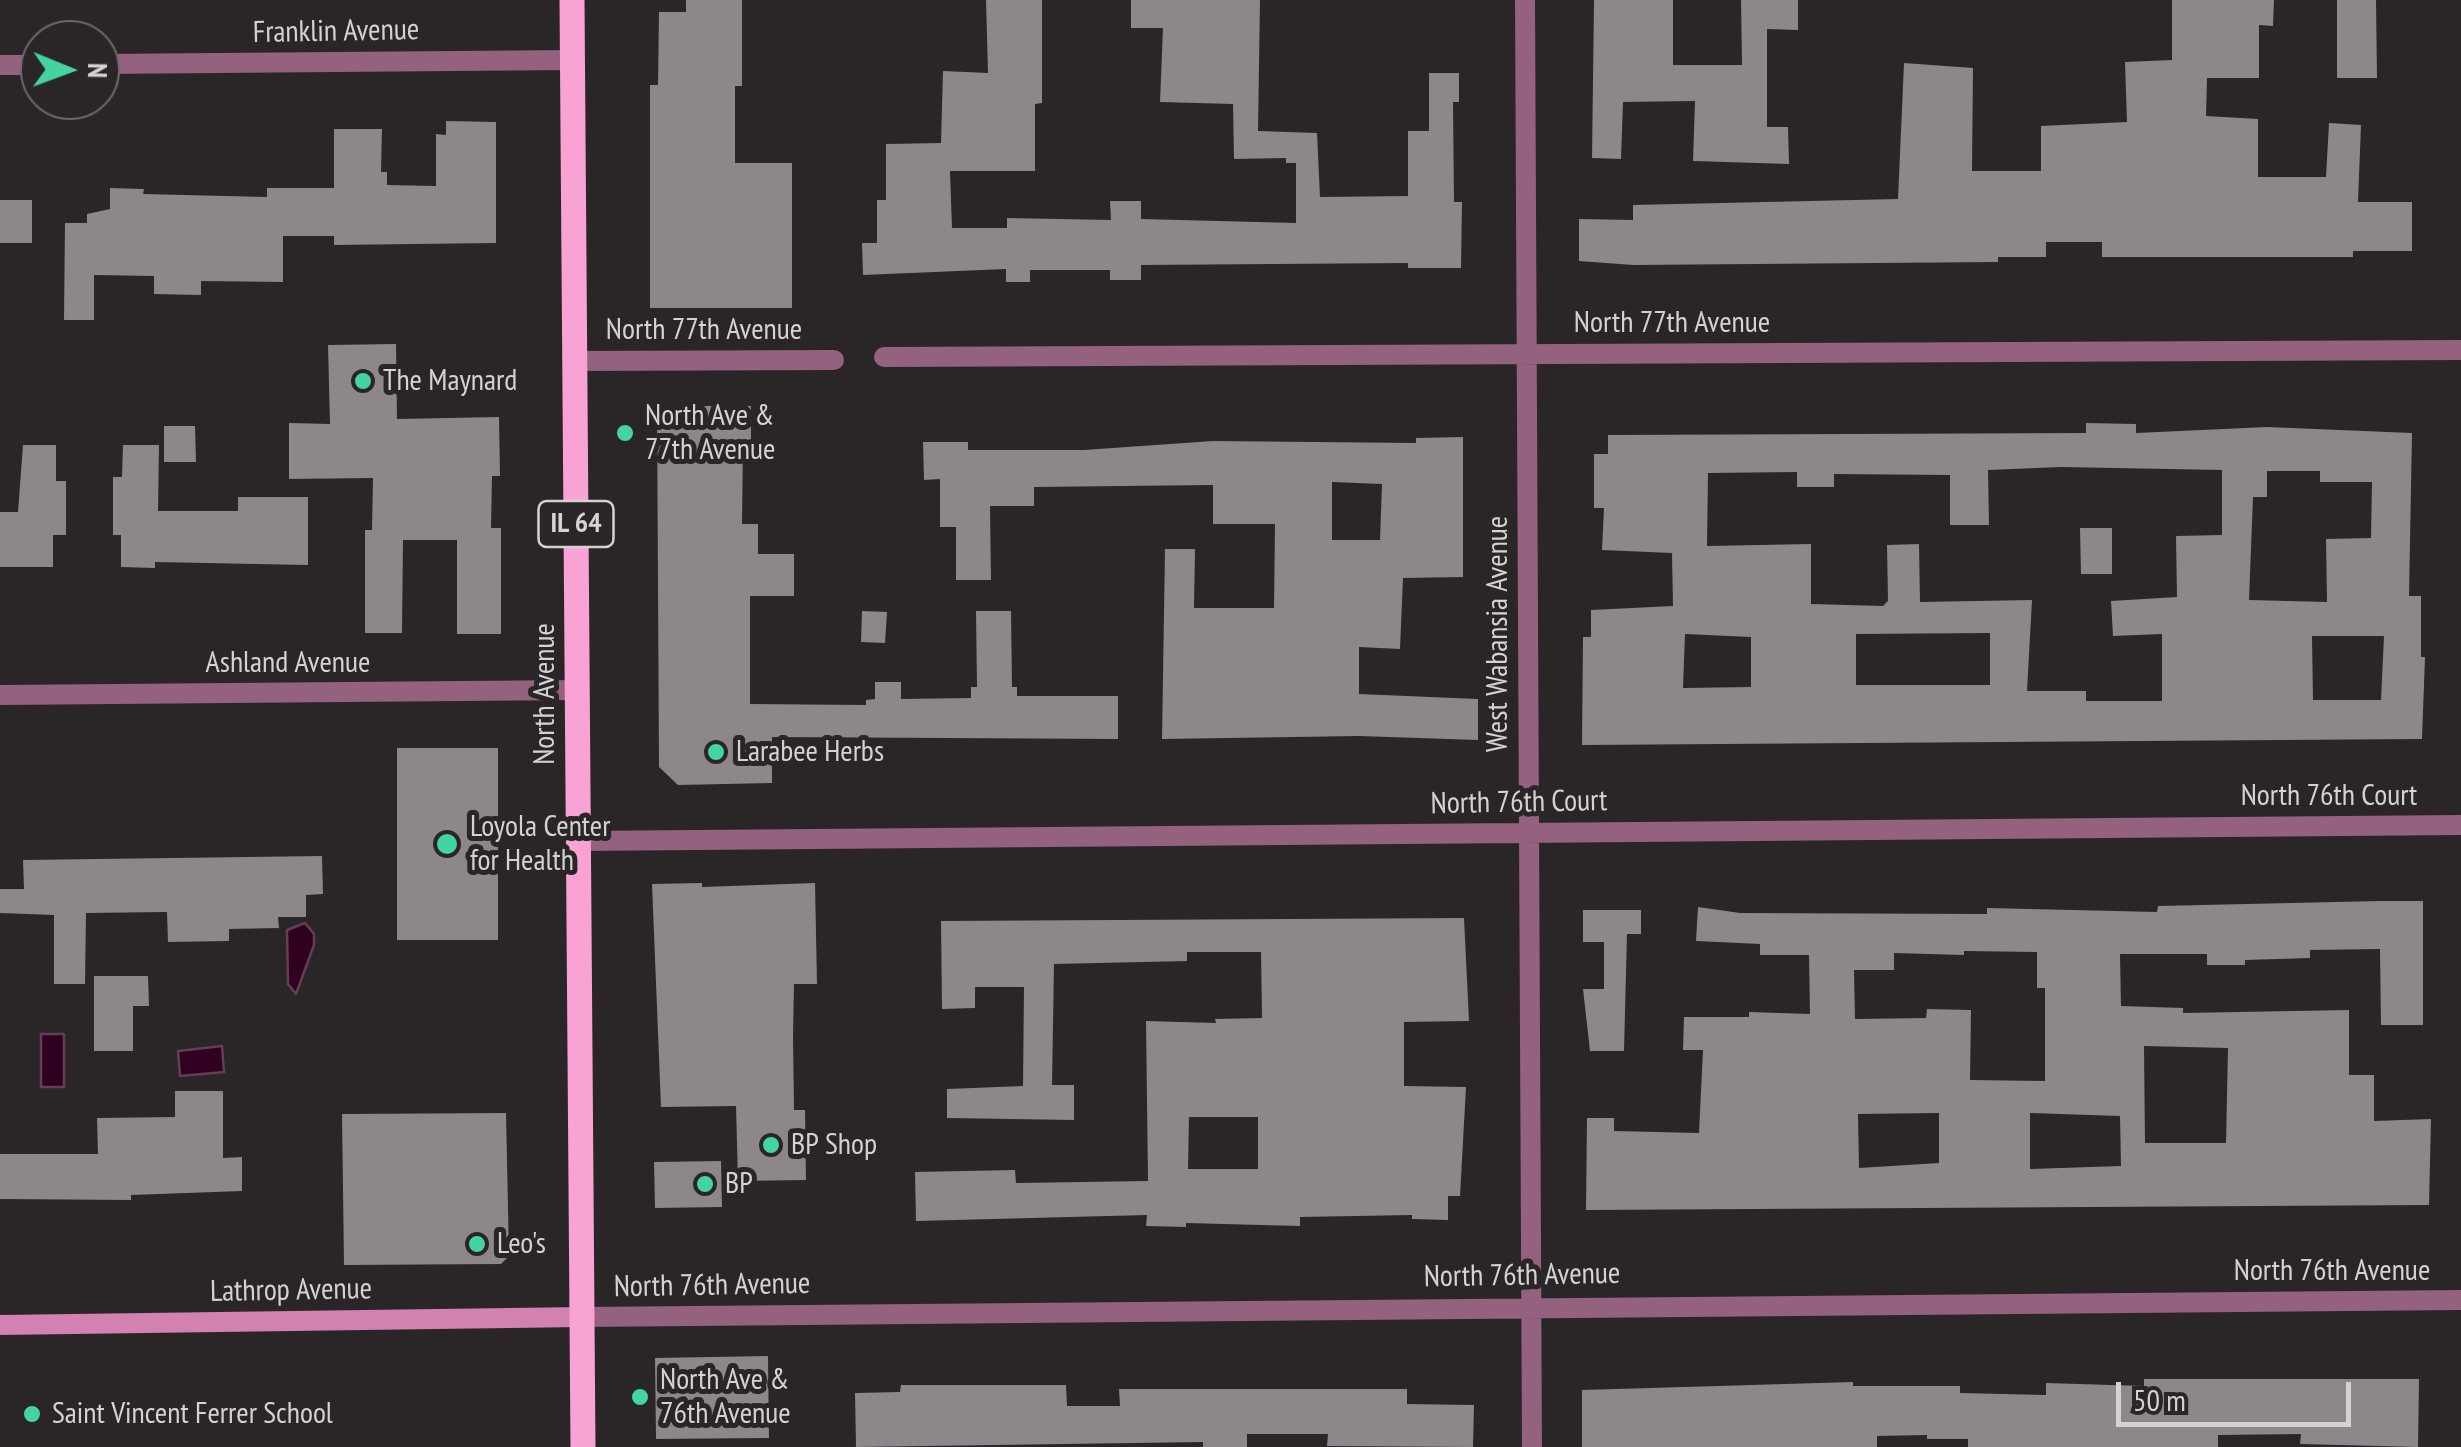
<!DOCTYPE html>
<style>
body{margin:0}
#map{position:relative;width:2461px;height:1447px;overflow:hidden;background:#2a2527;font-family:"PT Sans Narrow",sans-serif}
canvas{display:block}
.north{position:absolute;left:20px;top:20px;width:100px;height:100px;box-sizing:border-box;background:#2a2527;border:2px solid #6f6a6c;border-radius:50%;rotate:91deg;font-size:28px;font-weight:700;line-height:40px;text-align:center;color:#d6d2d4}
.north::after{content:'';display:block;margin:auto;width:35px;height:45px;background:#44d49f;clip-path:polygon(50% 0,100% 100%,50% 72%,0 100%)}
.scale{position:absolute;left:2116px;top:1382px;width:235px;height:45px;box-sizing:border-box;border:5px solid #d6d2d4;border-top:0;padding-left:12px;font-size:30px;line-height:35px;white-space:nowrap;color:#d6d2d4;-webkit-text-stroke:8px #2a2527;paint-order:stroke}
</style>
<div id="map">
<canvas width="2461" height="1447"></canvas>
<div class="north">N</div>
<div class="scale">50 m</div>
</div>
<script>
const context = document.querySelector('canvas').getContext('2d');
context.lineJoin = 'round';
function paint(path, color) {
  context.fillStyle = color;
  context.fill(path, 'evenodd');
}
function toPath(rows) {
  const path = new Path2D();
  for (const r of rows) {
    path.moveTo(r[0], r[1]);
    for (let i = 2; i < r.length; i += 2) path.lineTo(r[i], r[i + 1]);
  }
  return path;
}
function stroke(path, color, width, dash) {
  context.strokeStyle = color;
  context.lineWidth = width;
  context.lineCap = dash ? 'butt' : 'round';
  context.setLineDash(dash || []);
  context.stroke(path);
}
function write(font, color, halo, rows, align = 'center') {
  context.font = font + ' "PT Sans Narrow",sans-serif';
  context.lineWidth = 10;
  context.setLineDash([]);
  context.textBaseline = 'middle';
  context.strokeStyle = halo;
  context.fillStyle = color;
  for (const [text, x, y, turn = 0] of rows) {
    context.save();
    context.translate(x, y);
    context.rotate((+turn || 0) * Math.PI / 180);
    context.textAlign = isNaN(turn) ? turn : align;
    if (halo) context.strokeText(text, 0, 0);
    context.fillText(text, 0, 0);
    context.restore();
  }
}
const water = toPath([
 [305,923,314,934,314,945,296,994,288,984,287,930,305,923],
 [41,1034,64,1034,64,1087,41,1087,41,1034],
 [222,1046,224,1072,180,1076,178,1051,222,1046]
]);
const building = toPath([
 [686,0,742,0,742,86,735,86,735,163,792,163,792,308,650,308,650,85,658,85,659,12,686,12],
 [986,0,1042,0,1042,103,1035,104,1035,171,950,171,952,228,1007,228,1007,218,1111,220,1110,201,1141,201,1141,219,1296,223,1296,163,1286,163,1286,158,1234,159,1233,104,1160,102,1163,28,1131,28,1131,0,1260,0,1258,131,1317,133,1320,197,1408,196,1408,131,1429,131,1429,73,1459,73,1459,102,1453,102,1454,202,1462,202,1461,268,1408,268,1408,263,1141,265,1141,280,1110,280,1110,270,1030,270,1030,282,1006,282,1006,269,863,275,862,243,877,243,877,200,886,200,886,144,941,143,943,71,988,73],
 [1594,0,1673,0,1673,65,1742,65,1741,0,1798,0,1798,30,1767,29,1767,127,1788,127,1789,164,1693,161,1695,101,1623,102,1621,159,1592,158],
 [2172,0,2274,0,2273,26,2259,25,2259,78,2207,78,2206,116,2258,119,2258,177,2326,177,2329,123,2361,125,2358,202,2412,202,2412,251,2353,251,2353,257,2102,257,2102,242,2046,242,2046,257,1998,257,1998,262,1633,265,1579,261,1579,219,1633,220,1633,205,1898,199,1904,63,1973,68,1972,171,2041,171,2041,126,2127,122,2125,62,2172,60],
 [2337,0,2376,0,2377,78,2337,78],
 [446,121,496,122,496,243,334,245,334,236,283,236,283,282,201,281,201,295,154,294,154,276,94,275,94,320,64,320,65,223,87,223,87,214,110,209,110,188,144,189,143,194,267,197,267,188,334,188,334,129,382,129,381,172,387,172,387,185,436,186,436,134,446,135],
 [0,200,32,200,32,243,0,243],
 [396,344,397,419,499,417,500,476,492,476,491,528,501,528,501,634,457,634,457,540,403,540,402,633,365,633,365,530,372,530,373,478,289,479,289,423,330,424,328,345],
 [657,406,751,406,751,441,743,441,742,524,758,524,758,554,794,554,794,596,750,596,750,704,866,705,866,700,875,699,875,682,901,682,901,699,971,698,971,687,977,687,976,611,1011,611,1012,687,1017,687,1017,696,1118,696,1118,739,772,737,772,783,678,785,659,767],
 [2086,423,2136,424,2136,433,2267,427,2412,433,2409,596,2421,596,2421,657,2425,657,2422,739,1582,745,1583,637,1591,637,1591,610,1673,606,1672,553,1602,550,1604,508,1594,508,1594,454,1608,454,1608,435,2086,433],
 [2061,467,2222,470,2222,535,2176,536,2177,597,2111,601,2113,636,2162,634,2162,701,2086,701,2086,691,2027,691,2032,600,1920,602,1919,544,1887,545,1888,601,1883,606,1811,604,1811,544,1707,546,1708,473,1797,472,1797,487,1834,487,1834,474,1950,475,1950,525,1989,525,1988,470],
 [2267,471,2320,471,2320,482,2372,482,2371,538,2326,539,2327,602,2249,600,2253,497,2267,497],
 [1990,633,1990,685,1856,685,1856,634],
 [1685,634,1751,637,1751,687,1683,688],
 [2312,636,2384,636,2381,700,2313,700],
 [164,426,195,426,196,462,164,462],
 [1463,437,1463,577,1403,578,1400,649,1359,647,1359,694,1478,699,1478,740,1359,736,1162,739,1165,549,1195,549,1194,608,1274,608,1275,524,1213,524,1213,485,1034,487,1034,506,990,506,991,580,956,580,956,527,940,527,940,479,924,480,923,442,968,442,968,450,1084,450,1213,441,1416,443,1416,438],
 [1332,482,1382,484,1380,540,1332,540],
 [23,445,56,445,56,481,66,481,66,535,53,535,53,567,0,567,0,512,18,512],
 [123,445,159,445,158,511,238,511,238,497,308,497,308,565,155,562,155,568,121,567,121,535,113,535,113,477,122,477],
 [2080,528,2112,528,2112,574,2081,574],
 [862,611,887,612,885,643,861,642],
 [397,748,498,748,498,940,397,940],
 [322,856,323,894,306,895,306,917,278,917,279,928,229,929,229,941,168,942,167,912,86,913,85,984,54,984,54,915,0,913,0,889,24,889,23,860],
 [702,883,702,887,815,883,817,984,794,984,793,1035,794,1110,805,1110,806,1180,738,1181,736,1106,661,1107,652,884],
 [2380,901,2423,901,2423,1025,2381,1025,2380,949,2310,950,2310,958,2245,960,2245,965,2207,965,2207,954,2120,954,2121,1006,2183,1008,2183,1013,2349,1010,2349,1075,2374,1075,2374,1121,2431,1119,2429,1205,1586,1210,1587,1118,1614,1118,1614,1131,1699,1133,1703,1050,1683,1050,1684,1017,1749,1017,1749,1012,1810,1014,1809,955,1760,955,1760,944,1696,941,1698,907,1740,913,1987,914,1987,908,2157,912,2158,906],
 [1964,951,2037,952,2037,988,2045,988,2045,1081,1970,1080,1971,1010,1927,1009,1926,1018,1855,1019,1854,970,1894,970,1894,953,1964,955],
 [2144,1046,2228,1048,2226,1143,2145,1143],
 [1939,1113,1939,1163,1859,1168,1858,1114],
 [2030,1113,2120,1116,2121,1166,2030,1169],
 [1583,910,1641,910,1641,934,1627,934,1624,1051,1590,1051,1583,989,1604,989,1604,942,1583,942],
 [1464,918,1469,1021,1404,1022,1404,1086,1466,1087,1460,1196,1448,1196,1448,1220,1412,1219,1412,1215,1300,1217,1300,1226,1186,1223,1186,1227,1146,1226,1147,1215,916,1221,915,1172,1015,1170,1016,1183,1148,1181,1146,1021,1216,1023,1215,1019,1262,1018,1261,952,1187,952,1187,961,1054,964,1052,1085,1074,1085,1074,1120,947,1118,947,1089,1023,1086,1024,987,975,987,975,1008,942,1009,941,921],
 [1189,1117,1258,1117,1258,1169,1188,1169],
 [94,976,148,976,149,1006,133,1006,133,1051,94,1051],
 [175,1091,223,1091,223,1158,242,1157,242,1191,131,1195,131,1200,0,1199,0,1154,98,1154,97,1118,175,1117],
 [506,1113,509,1256,501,1264,344,1265,342,1114],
 [721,1161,722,1207,655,1208,654,1162],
 [768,1356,769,1438,656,1439,655,1358],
 [2144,1379,2419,1379,2418,1447,2300,1444,2301,1434,2218,1435,2218,1447,1968,1447,1968,1439,1927,1439,1927,1435,1877,1436,1877,1447,1582,1447,1582,1390,1853,1382,1853,1386,1960,1386,1960,1393,2046,1395,2046,1383,2144,1386],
 [901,1385,1066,1385,1067,1406,1120,1406,1119,1389,1407,1389,1407,1404,1474,1405,1473,1447,1327,1446,1328,1434,1247,1434,1247,1447,1203,1447,1203,1442,856,1447,855,1393,900,1392]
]);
const street = toPath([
 [1525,0,1532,1447],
 [100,64,572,60],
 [0,65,40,65],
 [884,357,2461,350],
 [575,361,834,360],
 [0,695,577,690],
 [578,841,2461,825],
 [583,1317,2461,1300]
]);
const secondary = toPath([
 [0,1325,583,1317]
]);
const primary = toPath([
 [572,0,583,1447]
]);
const markers = [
 [363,381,10,"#44d49f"],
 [625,433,10,"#44d49f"],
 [716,752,10,"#44d49f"],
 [447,844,12,"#44d49f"],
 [771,1145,10,"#44d49f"],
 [705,1184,10,"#44d49f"],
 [477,1244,10,"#44d49f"],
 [640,1397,10,"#44d49f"],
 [32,1414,10,"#44d49f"]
];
const shields = [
 [576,524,75]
];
const shieldNames = [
 ["IL 64",576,524]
];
const streetNames = [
 ["Franklin Avenue",336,32,-1],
 ["North 77th Avenue",1672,323],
 ["North 77th Avenue",704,330],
 ["West Wabansia Avenue",1498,634,-90],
 ["Ashland Avenue",288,663],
 ["North Avenue",545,694,-90],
 ["North 76th Court",2329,796],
 ["North 76th Court",1519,803,-1],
 ["North 76th Avenue",2332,1271],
 ["North 76th Avenue",1522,1276,-1],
 ["North 76th Avenue",712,1286,-1],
 ["Lathrop Avenue",291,1291,-1]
];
const poiNames = [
 ["The Maynard",383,381],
 ["North Ave &",645,416],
 ["77th Avenue",645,450],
 ["Larabee Herbs",736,752],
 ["Loyola Center",470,827],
 ["for Health",470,861],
 ["BP Shop",791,1145],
 ["BP",725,1184],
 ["Leo's",497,1244],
 ["North Ave &",660,1380],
 ["76th Avenue",660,1414],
 ["Saint Vincent Ferrer School",52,1414]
];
paint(water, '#310021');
stroke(water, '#623f57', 2.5);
paint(building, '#8d868a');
stroke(street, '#94617f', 20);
stroke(secondary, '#d381b1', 20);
stroke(primary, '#f8a3d4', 25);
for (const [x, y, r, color] of markers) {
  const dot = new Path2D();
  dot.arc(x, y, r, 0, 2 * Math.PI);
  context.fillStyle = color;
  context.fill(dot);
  stroke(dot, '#2a2527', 4);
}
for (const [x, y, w] of shields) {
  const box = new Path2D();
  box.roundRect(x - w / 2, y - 23, w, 46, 8);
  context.fillStyle = '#2a2527';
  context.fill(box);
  stroke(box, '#d6d2d4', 2.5);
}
write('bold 28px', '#d6d2d4', null, shieldNames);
write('30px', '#d6d2d4', '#2a2527', streetNames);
write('30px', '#d6d2d4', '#2a2527', poiNames, 'left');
</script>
